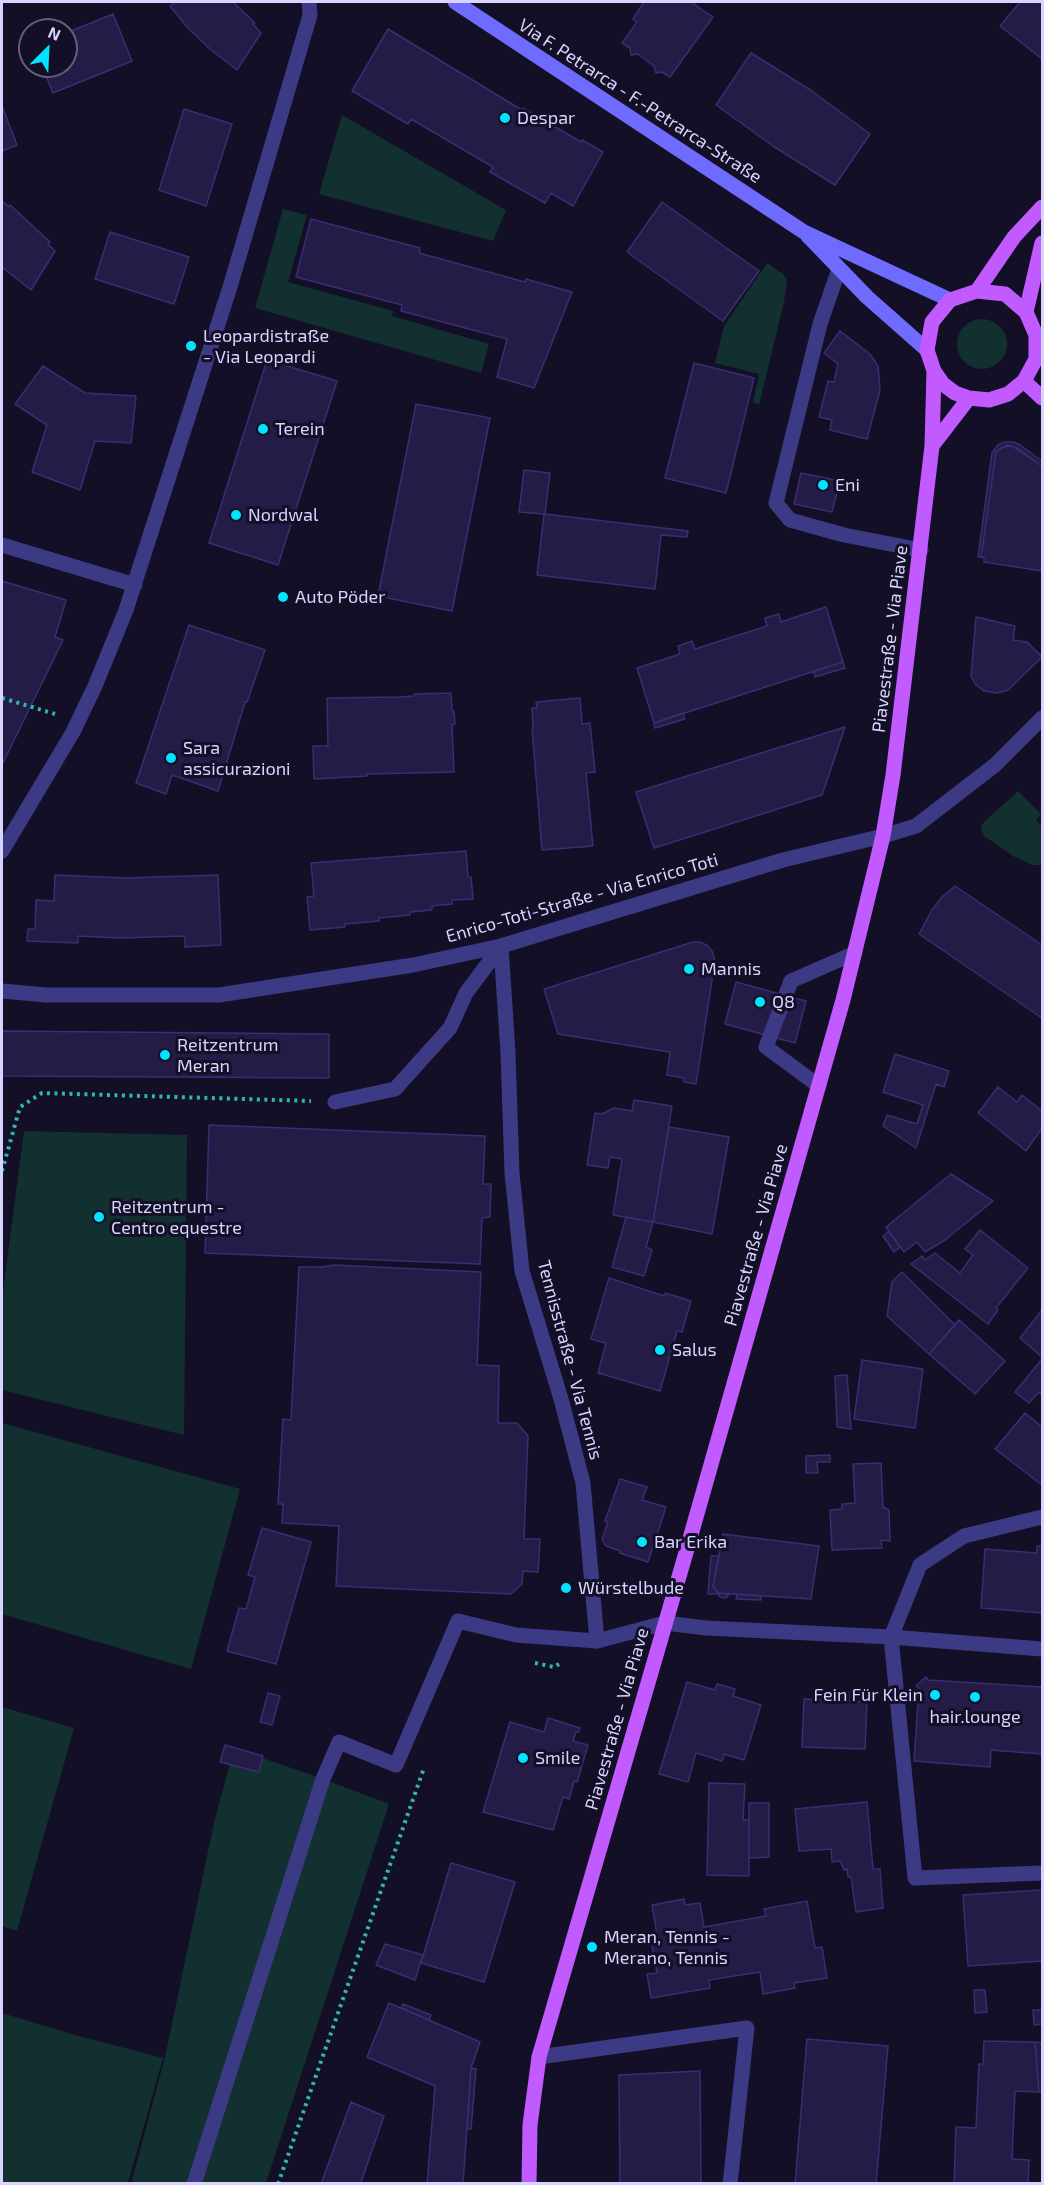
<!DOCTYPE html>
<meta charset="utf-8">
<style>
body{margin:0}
#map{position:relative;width:1044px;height:2185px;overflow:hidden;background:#130f26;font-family:"Exo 2",sans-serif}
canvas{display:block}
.frame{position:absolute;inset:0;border:3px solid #d9d4ff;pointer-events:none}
.north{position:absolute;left:18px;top:18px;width:60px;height:60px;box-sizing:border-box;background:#130f26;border:2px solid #625e7d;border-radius:50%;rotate:24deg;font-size:16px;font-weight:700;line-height:24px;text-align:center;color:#d9d4ff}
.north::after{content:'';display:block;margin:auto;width:21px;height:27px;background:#00e5ff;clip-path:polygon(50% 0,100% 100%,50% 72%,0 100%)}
</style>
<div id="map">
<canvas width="1044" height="2185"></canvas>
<div class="frame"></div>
<div class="north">N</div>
</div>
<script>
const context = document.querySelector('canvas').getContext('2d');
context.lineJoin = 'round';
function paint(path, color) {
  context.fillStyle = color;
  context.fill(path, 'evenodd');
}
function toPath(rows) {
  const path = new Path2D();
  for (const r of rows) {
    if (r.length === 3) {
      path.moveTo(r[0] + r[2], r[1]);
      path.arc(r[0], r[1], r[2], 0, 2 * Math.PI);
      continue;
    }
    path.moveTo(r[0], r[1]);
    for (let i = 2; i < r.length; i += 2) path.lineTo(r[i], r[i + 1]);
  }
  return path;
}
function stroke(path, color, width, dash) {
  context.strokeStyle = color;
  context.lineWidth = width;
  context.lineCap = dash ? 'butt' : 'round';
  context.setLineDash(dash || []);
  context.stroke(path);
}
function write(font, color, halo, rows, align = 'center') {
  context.font = font + ' "Exo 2",sans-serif';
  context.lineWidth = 6;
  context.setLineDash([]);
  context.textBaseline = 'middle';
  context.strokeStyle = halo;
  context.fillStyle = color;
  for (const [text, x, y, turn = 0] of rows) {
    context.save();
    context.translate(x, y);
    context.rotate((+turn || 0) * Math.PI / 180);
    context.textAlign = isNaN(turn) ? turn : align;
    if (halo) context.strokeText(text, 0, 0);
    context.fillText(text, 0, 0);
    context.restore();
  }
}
const green = toPath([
 [342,115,506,210,493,241,319,194],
 [283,209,307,215,288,282,393,311,392,316,489,344,481,373,255,308],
 [767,263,783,274,787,280,784,302,759,405,753,402,759,374,715,363,724,326],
 [982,344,25],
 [1018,791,1041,814,1036,820,1042,827,1042,865,1032,865,1013,856,984,836,982,832,981,827,984,822],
 [24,1131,187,1135,184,1435,2,1390,2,1299],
 [2,1423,240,1489,191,1669,2,1614],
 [2,1707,74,1728,17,1931,2,1926],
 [234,1748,323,1779,389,1804,266,2183,131,2184,165,2057,214,1823],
 [2,2013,75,2035,163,2058,128,2183,2,2183]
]);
const building = toPath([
 [175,2,233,2,255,23,253,24,261,33,237,70,211,50,187,27,170,6,175,2],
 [644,2,691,2,713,17,670,77,662,72,656,73,654,66,638,54,631,55,630,48,622,43,637,22,633,19,644,2],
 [1020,2,1042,2,1042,59,1000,26,1020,2],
 [113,14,132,61,53,93,42,66,66,66,66,33,113,14],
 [388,29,522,110,523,108,581,142,582,140,603,152,573,206,551,193,545,203,490,172,493,167,411,119,408,124,354,92,352,91,388,29],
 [751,53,812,91,870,134,835,185,773,146,716,105,751,53],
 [2,106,17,145,2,151,2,106],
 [184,109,232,124,206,206,159,190,184,109],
 [2,201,9,207,10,205,50,242,48,244,55,251,31,290,2,267,2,201],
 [662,202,759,271,723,321,627,252,662,202],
 [311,219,420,248,419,253,525,282,526,279,572,292,534,388,497,377,507,339,401,311,402,305,296,277,311,219],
 [110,232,189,257,174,304,95,279,110,232],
 [840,331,870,354,878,366,880,390,867,439,830,430,832,420,819,417,828,381,834,382,838,364,824,353,840,331],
 [267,360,337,381,278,565,209,543,267,360],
 [694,363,754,378,726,493,665,478,694,363],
 [43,366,85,393,136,396,131,443,95,441,80,490,32,472,47,425,15,404,43,366],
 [416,404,490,418,452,611,378,596,416,404],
 [1004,442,1013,442,1020,445,1042,461,1042,466,1012,446,1002,447,996,452,981,557,978,557,992,453,998,445,1004,442],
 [1007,445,1017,448,1042,466,1042,571,984,562,984,558,981,557,996,452,1007,445],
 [524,470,550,473,545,514,688,531,687,537,661,535,655,589,537,575,544,514,519,512,524,470],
 [801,473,840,481,832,512,794,504,801,473],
 [2,581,66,600,55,637,63,640,2,765,2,581],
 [826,607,843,662,654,723,637,668,680,654,678,646,692,641,695,649,767,626,765,618,779,614,781,622,826,607],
 [976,617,1015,626,1013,640,1027,642,1042,657,1008,690,997,693,984,691,976,685,971,676,976,617],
 [189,625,265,650,247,702,245,702,218,791,172,775,166,794,136,783,189,625],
 [843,662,845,668,815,677,814,671,843,662],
 [451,693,452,711,454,711,455,724,452,725,454,772,367,774,367,776,314,779,313,746,328,746,327,698,400,697,414,696,414,694,451,693],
 [580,698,582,724,590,723,595,772,586,773,593,846,542,850,532,728,533,728,532,708,537,708,536,702,580,698],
 [683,713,685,719,655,728,654,723,683,713],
 [845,727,822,795,654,848,636,792,845,727],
 [466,851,468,877,471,877,473,899,452,900,452,904,432,906,432,910,410,912,410,915,379,918,379,921,345,924,345,927,310,930,307,897,314,896,311,863,466,851],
 [55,875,125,878,218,875,221,945,185,947,185,936,120,938,78,936,78,943,27,941,28,929,35,929,36,900,54,901,55,875],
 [955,886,1042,945,1042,1018,919,934,932,910,942,897,955,886],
 [693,942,700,942,708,946,712,951,715,961,696,1084,684,1082,684,1078,667,1075,670,1052,558,1034,544,989,693,942],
 [736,982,806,1001,795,1043,725,1024,736,982],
 [2,1031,329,1034,329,1078,2,1076,2,1031],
 [895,1054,949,1071,944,1087,936,1084,916,1148,883,1126,887,1115,917,1124,923,1105,883,1092,895,1054],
 [998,1087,1017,1102,1022,1095,1042,1111,1042,1128,1026,1151,978,1113,998,1087],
 [634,1100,672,1106,653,1222,613,1215,622,1159,610,1157,608,1168,587,1165,595,1113,602,1114,614,1108,632,1111,634,1100],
 [209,1125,485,1136,483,1184,491,1184,490,1217,482,1218,480,1264,205,1253,209,1125],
 [669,1127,729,1137,712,1234,653,1222,669,1127],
 [951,1174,993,1201,945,1240,925,1252,917,1242,904,1252,886,1227,951,1174],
 [626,1217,653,1222,646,1247,652,1250,644,1276,612,1267,626,1217],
 [980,1230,1028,1268,996,1308,998,1310,988,1324,911,1264,922,1256,925,1260,935,1253,960,1273,973,1255,965,1249,980,1230],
 [889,1231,900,1247,894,1252,883,1236,889,1231],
 [334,1265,481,1272,477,1365,499,1366,498,1423,517,1423,528,1436,524,1539,540,1539,538,1572,523,1571,522,1584,511,1594,336,1586,339,1526,282,1523,283,1504,278,1504,283,1419,291,1420,299,1267,323,1267,334,1265],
 [902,1272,955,1325,929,1354,887,1316,892,1282,902,1272],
 [609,1278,664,1296,665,1293,691,1301,682,1332,677,1331,660,1391,598,1373,606,1343,591,1339,609,1278],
 [1042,1310,1042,1357,1020,1338,1042,1310],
 [959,1320,1005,1361,975,1394,929,1354,959,1320],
 [1042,1359,1042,1395,1039,1392,1029,1403,1015,1392,1042,1359],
 [862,1360,923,1369,915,1428,854,1419,862,1360],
 [847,1375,851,1429,837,1427,835,1376,847,1375],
 [1025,1413,1042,1427,1042,1485,995,1449,1025,1413],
 [830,1455,830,1462,817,1462,818,1473,806,1473,806,1456,830,1455],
 [881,1463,883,1507,889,1510,890,1541,881,1540,882,1548,832,1550,830,1510,842,1509,842,1504,855,1503,853,1464,881,1463],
 [620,1479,647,1487,642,1500,666,1507,648,1562,620,1553,620,1551,606,1546,602,1539,608,1522,605,1521,620,1479],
 [262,1528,311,1542,276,1664,227,1651,239,1608,246,1609,255,1577,248,1575,262,1528],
 [723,1534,819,1546,811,1599,718,1593,713,1586,723,1534],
 [1037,1546,1042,1546,1042,1613,981,1608,985,1549,1037,1553,1037,1546],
 [711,1556,719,1556,713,1586,718,1593,729,1594,726,1598,720,1597,718,1594,708,1594,711,1556],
 [737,1594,761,1596,761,1600,736,1599,737,1594],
 [926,1677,928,1680,1042,1687,1042,1754,991,1750,990,1767,914,1761,919,1688,916,1686,926,1677],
 [687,1682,715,1690,717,1684,735,1689,733,1696,761,1705,744,1760,724,1754,722,1761,696,1753,688,1782,659,1774,687,1682],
 [826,1691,849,1692,849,1701,867,1702,865,1749,802,1747,804,1699,826,1700,826,1691],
 [268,1693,280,1696,272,1725,260,1722,268,1693],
 [548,1718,580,1728,579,1732,576,1732,573,1741,588,1745,577,1782,574,1781,569,1799,563,1797,553,1830,483,1812,510,1722,544,1732,548,1718],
 [225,1745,263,1756,259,1772,220,1762,225,1745],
 [709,1783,745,1784,743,1820,749,1820,749,1876,707,1875,709,1783],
 [867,1802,873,1869,880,1869,883,1908,856,1912,851,1877,848,1877,847,1869,844,1870,840,1861,832,1862,831,1849,799,1851,795,1809,867,1802],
 [749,1803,769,1803,769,1857,749,1858,749,1803],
 [451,1863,515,1882,484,1982,421,1963,451,1863],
 [1042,1890,1042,1961,968,1966,963,1895,1042,1890],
 [684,1899,685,1905,700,1903,704,1927,766,1916,764,1909,807,1901,815,1948,822,1947,827,1978,794,1983,795,1988,763,1994,760,1972,709,1980,710,1988,651,1998,647,1974,657,1973,650,1935,657,1934,652,1905,684,1899],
 [385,1944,423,1955,415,1980,376,1965,385,1944],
 [974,1990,985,1990,987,2012,975,2013,974,1990],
 [389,2003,480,2042,471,2068,463,2184,427,2184,435,2086,367,2057,389,2003],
 [403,2004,431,2015,429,2020,401,2008,403,2004],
 [1033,2010,1042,2010,1042,2024,1034,2025,1033,2010],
 [807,2039,888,2046,876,2184,795,2184,807,2039],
 [984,2041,1035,2042,1039,2092,1015,2091,1012,2159,1029,2160,1028,2184,954,2184,956,2127,976,2128,979,2064,983,2064,984,2041],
 [1035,2042,1042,2043,1042,2092,1039,2092,1035,2042],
 [471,2068,476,2069,471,2129,467,2129,471,2068],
 [700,2071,701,2184,620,2184,619,2075,700,2071],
 [351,2102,384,2116,361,2182,364,2184,321,2184,351,2102]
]);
const path = toPath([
 [2,698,55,714],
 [2,1171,20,1107,42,1093,311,1101],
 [535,1663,554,1667,559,1664],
 [278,2184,424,1768]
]);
const lane = toPath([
 [839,269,820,324,776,503,790,520,844,535,921,550],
 [819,1086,766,1047,791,981,855,953],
 [335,1102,395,1089,450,1028,466,993,501,946],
 [539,2057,747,2028,730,2184],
 [194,2184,323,1779,339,1742,396,1765,458,1621,516,1635,597,1641,665,1623]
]);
const street = toPath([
 [2,545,135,585],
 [2,851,73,732,95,686,126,610,230,287,310,15,309,2],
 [501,946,508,1053,512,1173,522,1271,561,1399,583,1483,597,1641],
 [2,991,46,995,219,995,413,965,501,946,783,860,883,836,916,826,995,765,1042,718],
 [1042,1517,964,1536,920,1565,891,1637,915,1878,1042,1873],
 [665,1623,706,1628,891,1637,1042,1649]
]);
const secondary = toPath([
 [455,2,804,232,950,300],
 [808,236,867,297,927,350]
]);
const primary = toPath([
 [977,291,1014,237,1042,207],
 [1026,312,1042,243],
 [1024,381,1042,398],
 [932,446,969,398],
 [529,2184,530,2125,539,2057,685,1556,843,1000,883,836,893,775,932,446,934,371,927,350,932,322,950,300,977,291,1005,294,1026,312,1036,335,1036,359,1024,381,1008,394,989,400,969,398,955,393,943,384,934,371]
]);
const markers = [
 [505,118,6,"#00e5ff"],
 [191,346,6,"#00e5ff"],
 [263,429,6,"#00e5ff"],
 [823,485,6,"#00e5ff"],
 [236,515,6,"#00e5ff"],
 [283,597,6,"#00e5ff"],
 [171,758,6,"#00e5ff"],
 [689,969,6,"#00e5ff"],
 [760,1002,6,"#00e5ff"],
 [165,1055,6,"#00e5ff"],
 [99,1217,6,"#00e5ff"],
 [660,1350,6,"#00e5ff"],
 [642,1542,6,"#00e5ff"],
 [566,1588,6,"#00e5ff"],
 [935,1695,6,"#00e5ff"],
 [975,1697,6,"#00e5ff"],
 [523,1758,6,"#00e5ff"],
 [592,1947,6,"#00e5ff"]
];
const streetNames = [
 ["Via F. Petrarca - F.-Petrarca-Straße",640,101,33],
 ["Piavestraße - Via Piave",890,639,-83],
 ["Enrico-Toti-Straße - Via Enrico Toti",582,898,-16],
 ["Piavestraße - Via Piave",756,1235,-74],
 ["Tennisstraße - Via Tennis",570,1360,75],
 ["Piavestraße - Via Piave",617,1719,-74]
];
const poiNames = [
 ["Despar",517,118],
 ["Leopardistraße",203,336],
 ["- Via Leopardi",203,357],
 ["Terein",275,429],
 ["Eni",835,485],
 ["Nordwal",248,515],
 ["Auto Pöder",295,597],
 ["Sara",183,748],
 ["assicurazioni",183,769],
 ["Mannis",701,969],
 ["Q8",772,1002],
 ["Reitzentrum",177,1045],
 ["Meran",177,1066],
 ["Reitzentrum -",111,1207],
 ["Centro equestre",111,1228],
 ["Salus",672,1350],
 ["Bar Erika",654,1542],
 ["Würstelbude",578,1588],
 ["Fein Für Klein",923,1695,"right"],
 ["hair.lounge",975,1717,"center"],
 ["Smile",535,1758],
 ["Meran, Tennis -",604,1937],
 ["Merano, Tennis",604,1958]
];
paint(green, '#12302f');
paint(building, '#241b47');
stroke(building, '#3b2d73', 1.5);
stroke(path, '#2fb8b0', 4, [3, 4.5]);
stroke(lane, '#3d3a85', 15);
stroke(street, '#3d3a85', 15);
stroke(secondary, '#6f6bff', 15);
stroke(primary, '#c25bff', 15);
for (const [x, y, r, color] of markers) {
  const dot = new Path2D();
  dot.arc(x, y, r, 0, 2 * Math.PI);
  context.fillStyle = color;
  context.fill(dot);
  stroke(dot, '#130f26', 2);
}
write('18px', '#d9d4ff', '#130f26', streetNames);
write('18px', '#d9d4ff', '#130f26', poiNames, 'left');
</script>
